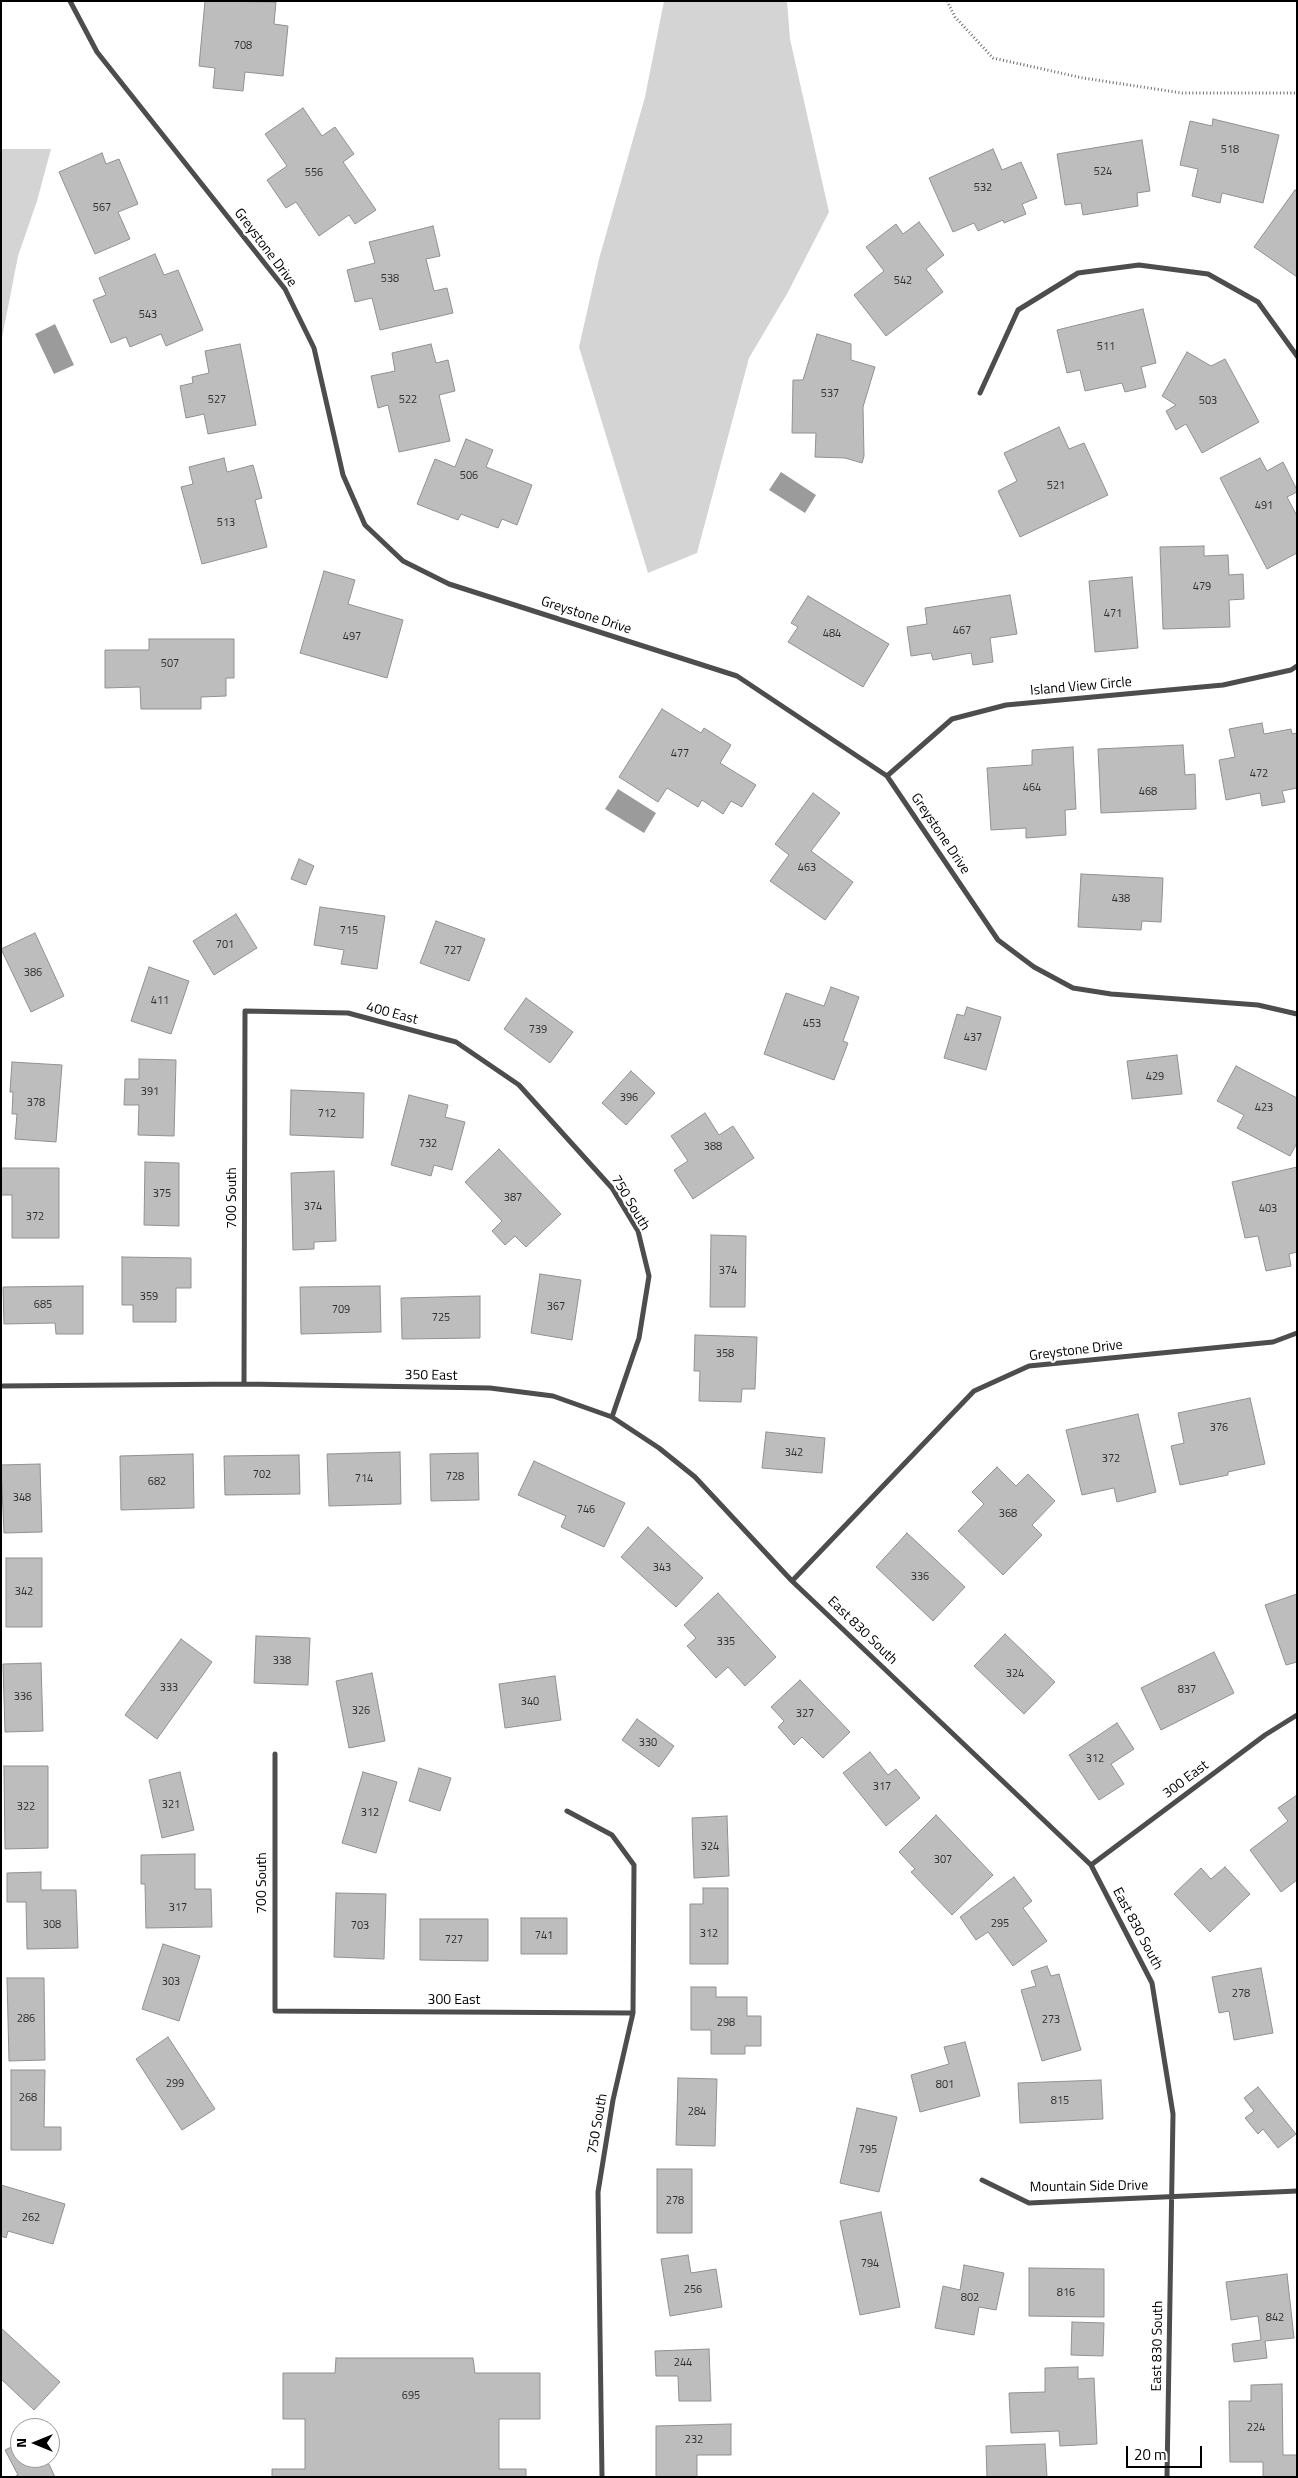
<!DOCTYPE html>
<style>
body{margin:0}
#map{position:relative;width:1298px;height:2478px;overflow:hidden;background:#fff;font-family:"Titillium Web",sans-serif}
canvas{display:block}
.frame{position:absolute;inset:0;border:2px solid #000;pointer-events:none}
.north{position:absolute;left:10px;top:2418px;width:50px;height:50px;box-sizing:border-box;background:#fff;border:1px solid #999;border-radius:50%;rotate:270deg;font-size:14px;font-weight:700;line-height:20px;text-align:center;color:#000}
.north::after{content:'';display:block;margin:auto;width:18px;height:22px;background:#000;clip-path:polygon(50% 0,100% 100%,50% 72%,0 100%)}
.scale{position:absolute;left:1126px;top:2446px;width:76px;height:22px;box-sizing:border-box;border:2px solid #000;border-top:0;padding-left:6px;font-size:15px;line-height:18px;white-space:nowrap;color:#000;-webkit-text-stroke:4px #fff;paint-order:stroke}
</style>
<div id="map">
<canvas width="1298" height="2478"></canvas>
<div class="frame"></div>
<div class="north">N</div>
<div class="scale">20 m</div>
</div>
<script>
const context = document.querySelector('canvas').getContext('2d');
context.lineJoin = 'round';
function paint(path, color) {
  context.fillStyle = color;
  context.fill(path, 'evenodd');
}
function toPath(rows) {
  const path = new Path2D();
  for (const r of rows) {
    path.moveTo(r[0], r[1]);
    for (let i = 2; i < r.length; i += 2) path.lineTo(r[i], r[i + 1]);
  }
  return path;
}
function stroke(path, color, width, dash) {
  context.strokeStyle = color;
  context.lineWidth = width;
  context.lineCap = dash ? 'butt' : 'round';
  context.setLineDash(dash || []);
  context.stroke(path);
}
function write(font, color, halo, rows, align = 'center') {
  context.font = font + ' "Titillium Web",sans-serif';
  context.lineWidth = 4.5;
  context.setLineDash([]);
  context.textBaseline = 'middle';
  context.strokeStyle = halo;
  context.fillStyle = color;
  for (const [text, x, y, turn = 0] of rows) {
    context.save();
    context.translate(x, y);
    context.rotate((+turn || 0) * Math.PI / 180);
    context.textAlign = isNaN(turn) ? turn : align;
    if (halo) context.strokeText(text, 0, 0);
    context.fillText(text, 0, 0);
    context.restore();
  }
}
const green = toPath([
 [664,1,787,1,790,39,829,212,788,292,749,358,697,553,648,573,579,347,599,259,645,97],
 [1,149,51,149,37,201,18,256,1,343]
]);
const water = toPath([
 [55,324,74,365,54,374,35,334],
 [781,472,816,495,805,513,769,490],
 [618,789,656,813,644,833,605,809]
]);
const building = toPath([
 [205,1,276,2,274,24,288,26,283,76,245,72,243,91,213,88,215,68,199,66,205,1],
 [303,108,322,136,335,127,354,154,343,162,376,210,355,224,349,215,319,236,296,202,286,208,267,180,287,166,265,134,303,108],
 [1213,119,1279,135,1263,203,1222,193,1220,203,1192,196,1198,169,1180,165,1190,121,1212,126,1213,119],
 [1142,140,1150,191,1137,193,1138,206,1083,215,1081,203,1065,205,1057,154,1142,140],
 [993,149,1002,170,1021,162,1037,198,1022,204,1026,214,1004,223,1003,220,978,231,974,223,953,232,929,178,993,149],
 [102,153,106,164,119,159,138,204,118,212,130,239,95,254,59,172,102,153],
 [1295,190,1297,192,1297,277,1254,247,1295,190],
 [919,222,944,255,926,269,943,292,886,336,854,295,884,271,866,247,896,224,903,234,919,222],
 [433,226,440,256,426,259,434,291,447,288,453,313,380,330,372,298,355,302,347,270,375,263,369,242,433,226],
 [155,254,164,275,178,270,203,330,166,346,161,334,130,347,126,337,111,343,93,300,106,295,99,278,155,254],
 [1143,309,1156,363,1141,367,1146,387,1125,392,1122,383,1085,391,1080,370,1067,373,1057,330,1143,309],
 [817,334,851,344,851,360,875,367,863,407,864,456,862,463,845,458,815,457,816,433,792,433,793,380,803,380,817,334],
 [240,344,256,425,208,434,204,414,186,418,180,386,193,383,192,377,209,373,205,351,240,344],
 [431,344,436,363,448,360,455,391,439,395,450,441,399,452,388,405,378,408,371,376,395,371,392,353,431,344],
 [1187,352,1211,366,1225,359,1259,422,1202,453,1186,424,1176,430,1166,411,1176,405,1162,396,1187,352],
 [1059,427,1069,449,1084,443,1108,495,1020,537,998,491,1017,481,1004,453,1059,427],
 [466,439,493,450,486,467,532,485,517,525,502,519,498,528,461,514,458,520,417,504,435,459,455,467,466,439],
 [224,458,227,472,253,465,262,498,255,500,267,547,202,564,181,487,193,484,189,467,224,458],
 [1260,458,1267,471,1283,462,1297,490,1297,492,1287,497,1297,516,1297,553,1267,569,1220,478,1260,458],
 [1204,546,1204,556,1228,555,1229,575,1243,574,1244,599,1229,600,1230,627,1163,629,1160,547,1204,546],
 [324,571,355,580,348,604,403,620,387,678,300,653,324,571],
 [1132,577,1138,648,1095,652,1089,581,1132,577],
 [1010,595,1017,634,990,638,993,662,973,665,971,653,933,660,931,653,911,656,907,627,927,624,925,608,1010,595],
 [808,596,889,644,863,687,788,642,798,627,791,623,808,596],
 [149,639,234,639,234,678,226,678,226,696,201,697,201,709,141,709,140,687,105,688,105,650,149,650,149,639],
 [662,709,701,733,704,728,731,745,720,763,756,785,742,807,731,801,723,814,702,800,698,807,667,788,658,802,619,777,662,709],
 [1262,723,1264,734,1291,729,1292,734,1297,733,1297,788,1282,791,1285,802,1262,806,1260,793,1226,800,1219,760,1235,757,1229,729,1262,723],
 [1183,745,1185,775,1195,774,1196,809,1101,813,1098,749,1183,745],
 [1073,747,1076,809,1065,810,1066,835,1026,838,1026,828,991,830,987,768,1032,765,1032,750,1073,747],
 [813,793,840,813,811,851,853,882,825,920,770,881,789,855,775,844,813,793],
 [299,859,314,866,306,885,291,879,299,859],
 [1081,874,1163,878,1161,922,1142,921,1141,930,1078,927,1081,874],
 [320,907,385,916,377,969,341,964,344,950,314,945,320,907],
 [236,914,257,948,214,975,193,941,236,914],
 [436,921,485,939,469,981,420,963,436,921],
 [35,933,64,996,31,1012,1,949,35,933],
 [149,967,189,981,171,1034,131,1021,149,967],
 [831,987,859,997,843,1041,848,1043,834,1080,764,1054,786,993,824,1006,831,987],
 [526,998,573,1032,550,1063,504,1029,526,998],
 [967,1007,1001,1017,986,1070,944,1058,957,1014,964,1016,967,1007],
 [1177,1055,1182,1094,1132,1099,1127,1061,1177,1055],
 [139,1059,176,1060,174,1136,138,1135,139,1105,124,1105,125,1079,139,1079,139,1059],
 [12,1062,62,1065,56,1142,15,1139,17,1114,12,1114,13,1092,10,1092,12,1062],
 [1236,1066,1297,1098,1297,1143,1290,1156,1237,1128,1244,1115,1217,1101,1236,1066],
 [631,1071,655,1093,626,1125,602,1103,631,1071],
 [291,1090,364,1093,363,1138,290,1135,291,1090],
 [409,1095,448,1105,445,1117,465,1122,452,1170,434,1165,431,1176,391,1165,409,1095],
 [705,1113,719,1135,733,1126,754,1158,693,1199,674,1170,688,1161,671,1136,705,1113],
 [499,1149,561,1214,526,1247,515,1236,505,1245,492,1231,502,1221,465,1182,499,1149],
 [145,1162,179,1163,179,1226,144,1225,145,1162],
 [1297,1167,1297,1252,1289,1254,1291,1266,1266,1271,1258,1236,1245,1238,1232,1182,1297,1167],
 [1,1168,59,1168,59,1238,12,1238,12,1195,1,1195,1,1168],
 [334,1171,336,1241,314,1242,314,1249,293,1250,291,1173,334,1171],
 [711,1235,746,1236,745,1307,710,1307,711,1235],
 [122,1257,191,1258,191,1288,176,1288,176,1322,133,1322,133,1305,122,1305,122,1257],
 [540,1274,581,1280,572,1340,531,1333,540,1274],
 [83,1286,83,1334,56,1334,55,1323,4,1324,3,1287,83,1286],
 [380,1286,381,1332,301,1334,300,1287,380,1286],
 [480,1296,480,1338,402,1339,401,1298,480,1296],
 [695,1335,757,1337,755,1389,742,1389,741,1402,699,1401,700,1371,694,1371,695,1335],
 [1250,1398,1265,1464,1228,1472,1228,1475,1180,1485,1171,1446,1184,1443,1178,1413,1250,1398],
 [1138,1414,1156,1492,1117,1502,1114,1488,1082,1495,1066,1430,1138,1414],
 [766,1432,825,1438,822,1473,762,1468,766,1432],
 [400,1452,401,1504,329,1506,327,1454,400,1452],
 [478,1453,479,1500,431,1501,430,1454,478,1453],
 [193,1454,194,1508,121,1510,120,1456,193,1454],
 [299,1455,300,1494,225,1495,224,1456,299,1455],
 [534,1461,625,1503,604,1547,561,1527,566,1516,518,1495,534,1461],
 [40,1464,42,1532,4,1533,1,1465,40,1464],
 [997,1467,1016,1486,1028,1474,1055,1501,1032,1525,1042,1535,1003,1575,958,1531,984,1504,972,1492,997,1467],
 [648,1527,703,1578,676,1607,621,1557,648,1527],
 [907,1533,965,1587,933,1621,876,1567,907,1533],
 [6,1558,42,1558,42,1627,6,1627,6,1558],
 [718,1593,776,1657,745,1686,728,1667,716,1678,687,1646,696,1638,684,1625,718,1593],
 [1297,1594,1297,1662,1286,1665,1265,1605,1297,1594],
 [1005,1634,1055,1682,1024,1714,974,1666,1005,1634],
 [256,1636,310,1638,308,1685,254,1683,256,1636],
 [181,1639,212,1662,157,1739,125,1715,181,1639],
 [1214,1652,1234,1693,1161,1730,1141,1688,1214,1652],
 [41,1663,43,1731,5,1732,3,1664,41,1663],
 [372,1673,385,1741,349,1748,336,1681,372,1673],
 [555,1676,561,1720,505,1728,499,1684,555,1676],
 [800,1680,850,1732,823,1758,802,1737,794,1745,778,1727,784,1721,771,1707,800,1680],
 [637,1719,674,1746,659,1767,622,1740,637,1719],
 [1117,1723,1134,1749,1111,1764,1124,1784,1099,1800,1069,1755,1117,1723],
 [870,1752,888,1775,896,1769,920,1798,886,1826,843,1773,870,1752],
 [4,1766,48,1766,48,1848,5,1849,4,1766],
 [419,1768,451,1778,440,1811,409,1801,419,1768],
 [180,1772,194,1830,162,1838,149,1780,180,1772],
 [363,1772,397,1782,376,1853,342,1843,363,1772],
 [1297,1795,1297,1880,1281,1892,1250,1850,1288,1821,1278,1808,1297,1795],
 [936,1815,993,1875,952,1915,911,1872,915,1869,899,1852,936,1815],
 [727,1816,729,1876,694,1878,692,1818,727,1816],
 [195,1854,195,1889,211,1889,212,1927,146,1928,145,1884,141,1884,141,1855,195,1854],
 [1225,1867,1250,1894,1210,1932,1174,1894,1201,1868,1211,1879,1225,1867],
 [41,1872,41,1890,76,1890,78,1948,27,1949,26,1902,7,1902,7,1873,41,1872],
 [1014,1877,1032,1901,1023,1908,1047,1941,1013,1966,988,1932,976,1940,960,1917,1014,1877],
 [703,1888,728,1888,728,1964,690,1964,690,1904,703,1904,703,1888],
 [336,1893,386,1894,384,1959,334,1957,336,1893],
 [521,1918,567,1918,567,1954,521,1954,521,1918],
 [420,1919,488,1919,488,1961,420,1960,420,1919],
 [163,1944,200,1956,179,2021,142,2009,163,1944],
 [1047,1966,1051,1976,1059,1974,1081,2050,1042,2061,1021,1990,1036,1986,1031,1971,1047,1966],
 [1261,1968,1273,2033,1234,2040,1229,2011,1219,2013,1212,1977,1261,1968],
 [7,1978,44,1978,45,2060,9,2061,7,1978],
 [691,1987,716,1987,716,1997,747,1997,747,2016,761,2016,761,2046,745,2046,745,2054,711,2054,711,2030,691,2030,691,1987],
 [168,2037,215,2109,182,2130,136,2059,168,2037],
 [965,2042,980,2096,920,2112,911,2075,949,2064,944,2047,965,2042],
 [11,2070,45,2070,44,2127,61,2127,61,2150,11,2150,11,2070],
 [678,2078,717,2079,715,2146,676,2145,678,2078],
 [1101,2080,1103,2119,1020,2123,1018,2083,1101,2080],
 [1258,2087,1296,2134,1278,2148,1263,2129,1258,2134,1245,2118,1254,2111,1244,2098,1258,2087],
 [857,2108,897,2117,879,2192,840,2183,857,2108],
 [657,2169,692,2169,692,2233,657,2233,657,2169],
 [1,2185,65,2204,53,2244,8,2231,6,2238,1,2236,1,2185],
 [881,2212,900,2307,860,2315,840,2221,881,2212],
 [688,2255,691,2273,716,2269,722,2307,670,2316,661,2259,688,2255],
 [964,2265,1004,2273,996,2310,979,2307,974,2335,935,2328,943,2286,960,2290,964,2265],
 [1029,2268,1104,2269,1104,2317,1029,2316,1029,2268],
 [1287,2274,1294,2338,1265,2341,1267,2358,1234,2362,1232,2344,1261,2340,1258,2316,1231,2320,1226,2282,1287,2274],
 [1072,2322,1104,2323,1103,2356,1071,2355,1072,2322],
 [1,2328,60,2382,34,2410,1,2379,1,2328],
 [709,2349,711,2401,679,2401,678,2376,656,2376,655,2351,709,2349],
 [336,2358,473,2358,475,2373,540,2373,540,2419,499,2419,499,2469,526,2469,526,2477,272,2477,272,2469,305,2469,305,2419,283,2419,283,2373,335,2373,336,2358],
 [1078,2367,1078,2379,1094,2378,1097,2444,1060,2446,1059,2431,1011,2433,1009,2393,1045,2392,1045,2368,1078,2367],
 [1282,2384,1283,2455,1297,2455,1297,2477,1263,2477,1263,2462,1230,2462,1229,2401,1251,2401,1251,2385,1282,2384],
 [731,2424,731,2455,697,2455,697,2477,656,2477,656,2426,731,2424],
 [20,2443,20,2458,46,2458,55,2477,14,2477,18,2475,5,2450,20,2443],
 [1045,2444,1047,2477,987,2477,986,2446,1045,2444]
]);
const path = toPath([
 [947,1,955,17,993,58,1083,78,1182,93,1297,93]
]);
const street = toPath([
 [70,1,97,52,285,289,314,348,343,475,365,525,403,561,449,584,737,676,887,776,998,940,1034,967,1073,988,1111,994,1258,1005,1297,1014],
 [980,393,1018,310,1078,273,1139,265,1208,274,1258,302,1297,356],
 [887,776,952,719,1006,705,1223,685,1291,670,1297,666],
 [244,1384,245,1011,348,1013,456,1042,519,1085,612,1188,638,1231,649,1276,639,1338,612,1417],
 [1,1386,244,1384,490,1388,553,1396,612,1417,659,1448,695,1477,792,1581,1091,1865,1152,1983,1173,2114,1167,2477],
 [792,1581,974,1391,1029,1366,1273,1342,1297,1333],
 [275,1754,275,2011,633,2013],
 [567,1811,612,1835,634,1865,633,2013,613,2100,598,2192,602,2477],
 [1091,1865,1265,1735,1297,1715],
 [982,2180,1029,2203,1297,2191]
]);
const numberNames = [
 ["708",243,46],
 ["518",1230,150],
 ["524",1103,172],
 ["556",314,173],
 ["532",983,188],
 ["567",102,208],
 ["538",390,279],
 ["542",903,281],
 ["543",148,315],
 ["511",1106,347],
 ["537",830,394],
 ["527",217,400],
 ["522",408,400],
 ["503",1208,401],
 ["506",469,476],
 ["521",1056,486],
 ["491",1264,506],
 ["513",226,523],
 ["479",1202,587],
 ["471",1113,614],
 ["467",962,631],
 ["484",832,634],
 ["497",352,637],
 ["507",170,664],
 ["477",680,754],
 ["472",1259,774],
 ["464",1032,788],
 ["468",1148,792],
 ["463",807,868],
 ["438",1121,899],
 ["715",349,931],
 ["701",225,945],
 ["727",453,951],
 ["386",33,973],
 ["411",160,1001],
 ["453",812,1024],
 ["739",538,1030],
 ["437",973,1038],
 ["429",1155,1077],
 ["391",150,1092],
 ["396",629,1098],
 ["378",36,1103],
 ["423",1264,1108],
 ["712",327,1114],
 ["732",428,1144],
 ["388",713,1147],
 ["375",162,1194],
 ["387",513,1198],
 ["374",313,1207],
 ["403",1268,1209],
 ["372",35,1217],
 ["374",728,1271],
 ["359",149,1297],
 ["685",43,1305],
 ["367",556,1307],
 ["709",341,1310],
 ["725",441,1318],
 ["358",725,1354],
 ["376",1219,1428],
 ["342",794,1453],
 ["372",1111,1459],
 ["702",262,1475],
 ["728",455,1477],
 ["714",364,1479],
 ["682",157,1482],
 ["348",22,1498],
 ["746",586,1510],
 ["368",1008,1514],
 ["343",662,1568],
 ["336",920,1577],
 ["342",24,1592],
 ["335",726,1642],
 ["338",282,1661],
 ["324",1015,1674],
 ["333",169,1688],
 ["837",1187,1690],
 ["336",23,1697],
 ["340",530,1702],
 ["326",361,1711],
 ["327",805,1714],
 ["330",648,1743],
 ["312",1095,1759],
 ["317",882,1787],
 ["321",171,1805],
 ["322",26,1807],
 ["312",370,1813],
 ["324",710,1847],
 ["307",943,1860],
 ["317",178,1908],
 ["295",1000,1924],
 ["308",52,1925],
 ["703",360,1926],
 ["312",709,1934],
 ["741",544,1936],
 ["727",454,1940],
 ["303",171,1982],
 ["278",1241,1994],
 ["286",26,2019],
 ["273",1051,2020],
 ["298",726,2023],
 ["299",175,2084],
 ["801",945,2085],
 ["268",28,2098],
 ["815",1060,2101],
 ["284",697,2112],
 ["795",868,2150],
 ["278",675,2201],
 ["262",31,2218],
 ["794",870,2264],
 ["256",693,2290],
 ["816",1066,2293],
 ["802",970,2298],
 ["842",1275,2318],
 ["244",683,2363],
 ["695",411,2396],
 ["224",1256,2428],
 ["232",694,2440]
];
const streetNames = [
 ["Greystone Drive",265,248,53],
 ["Greystone Drive",586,616,18],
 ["Island View Circle",1081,687,-5],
 ["Greystone Drive",940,834,56],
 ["400 East",392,1014,15],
 ["700 South",233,1198,-90],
 ["750 South",630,1203,59],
 ["Greystone Drive",1076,1351,-7],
 ["350 East",431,1376,1],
 ["East 830 South",862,1631,44],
 ["300 East",1186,1780,-37],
 ["700 South",263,1883,-90],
 ["East 830 South",1137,1929,62],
 ["300 East",454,2001],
 ["750 South",598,2124,-80],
 ["Mountain Side Drive",1089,2187,-1],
 ["East 830 South",1158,2346,-89]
];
paint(green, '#d4d4d4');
paint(water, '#9b9b9b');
paint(building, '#bdbdbd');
stroke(building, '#919191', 1);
stroke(path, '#6f6f6f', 3, [1, 2.5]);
stroke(street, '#4d4d4d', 5);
write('11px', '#2f2f2f', null, numberNames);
write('14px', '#000', '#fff', streetNames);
</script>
